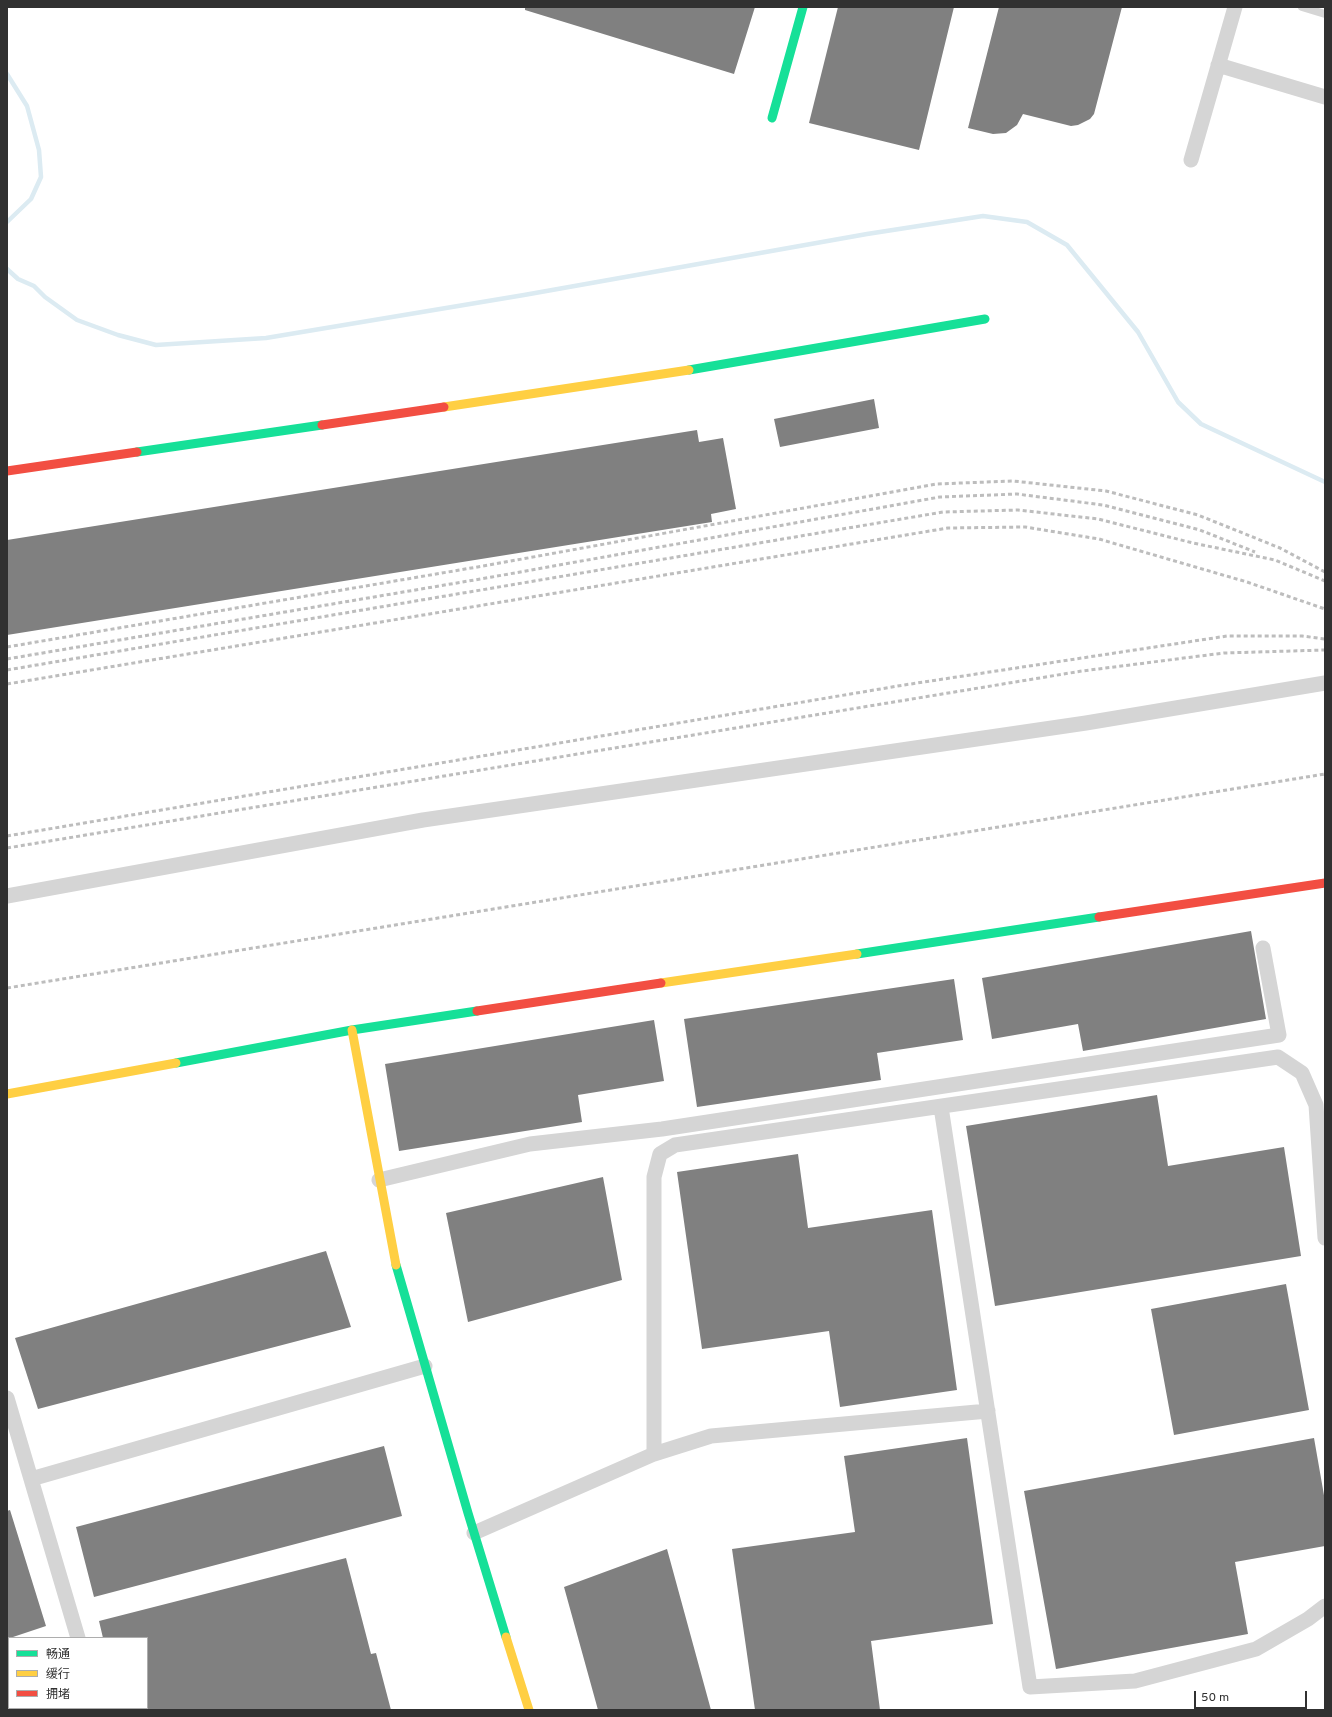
<!DOCTYPE html>
<meta charset="utf-8">
<style>
body{margin:0}
#map{position:relative;width:1332px;height:1717px;overflow:hidden;background:#fff;font-family:Overpass,"Noto Sans SC",sans-serif}
canvas{display:block}
.frame{position:absolute;inset:0;border:8px solid #313131;pointer-events:none}
.legend{position:absolute;left:8px;top:1637px;width:140px;height:72px;box-sizing:border-box;background:#fff;border:1px solid #adadad;margin:0;padding:5px 7px;list-style:none;font-size:12px;color:#313131}
.legend li{display:flex;align-items:center;gap:8px;height:20px}
.legend b{width:20px;border:1px solid #adadad}
.scale{position:absolute;left:1194px;top:1691px;width:113px;height:18px;box-sizing:border-box;border:2px solid #313131;border-top:0;padding-left:5px;font-size:12px;line-height:14px;white-space:nowrap;color:#313131;-webkit-text-stroke:3px #fff;paint-order:stroke}
</style>
<div id="map">
<canvas width="1332" height="1717"></canvas>
<div class="frame"></div>
<ul class="legend">
<li><b style="height:5px;background:#16e098"></b>畅通</li>
<li><b style="height:5px;background:#ffcf43"></b>缓行</li>
<li><b style="height:5px;background:#f24e42"></b>拥堵</li>
</ul>
<div class="scale">50 m</div>
</div>
<script>
const context = document.querySelector('canvas').getContext('2d');
context.lineJoin = 'round';
function toPath(rows) {
  const path = new Path2D();
  for (const r of rows) {
    path.moveTo(r[0], r[1]);
    for (let i = 2; i < r.length; i += 2) path.lineTo(r[i], r[i + 1]);
  }
  return path;
}
function stroke(path, color, width, dash) {
  context.strokeStyle = color;
  context.lineWidth = width;
  context.lineCap = dash ? 'butt' : 'round';
  context.setLineDash(dash || []);
  context.stroke(path);
}
function paint(path, color) {
  context.fillStyle = color;
  context.fill(path, 'evenodd');
}
const stream = toPath([
 [7,74,27,106,39,150,41,177,31,199,7,222],
 [7,269,18,279,34,286,45,297,77,320,118,335,156,345,266,338,524,295,867,234,983,216,1027,222,1067,245,1138,332,1178,402,1201,424,1325,482]
]);
const building = toPath([
 [525,7,755,7,734,74,525,10],
 [838,7,954,7,919,150,809,123],
 [999,7,1122,7,1094,114,1090,119,1078,125,1071,126,1023,114,1017,125,1006,133,993,134,968,128],
 [874,399,879,428,780,447,774,419],
 [697,430,699,442,723,438,736,509,711,514,712,522,7,635,7,540],
 [1251,931,1266,1019,1083,1051,1078,1024,992,1039,982,978],
 [954,979,963,1040,877,1053,881,1080,697,1107,684,1019],
 [654,1020,664,1081,578,1095,582,1122,399,1151,385,1064],
 [1157,1095,1168,1166,1284,1147,1301,1256,995,1306,966,1126],
 [798,1154,808,1228,932,1210,957,1390,840,1407,829,1331,702,1349,677,1172],
 [603,1177,622,1280,468,1322,446,1213],
 [326,1251,351,1327,38,1409,15,1338],
 [1286,1284,1309,1410,1174,1435,1151,1309],
 [967,1438,993,1624,871,1641,880,1710,755,1710,732,1549,855,1532,844,1456],
 [1314,1438,1325,1501,1325,1546,1235,1562,1248,1634,1056,1669,1024,1491],
 [384,1446,402,1516,94,1597,76,1527],
 [10,1510,46,1626,7,1639,7,1511],
 [667,1549,711,1710,598,1710,564,1587],
 [346,1558,371,1654,376,1653,391,1710,147,1710,147,1638,103,1638,99,1621]
]);
const lane = toPath([
 [1302,7,1325,14]
]);
const street = toPath([
 [1218,65,1325,97],
 [1191,160,1235,7],
 [7,896,423,820,1086,723,1325,683],
 [941,1107,1030,1687,1135,1681,1256,1649,1308,1619,1325,1606],
 [379,1180,530,1144,662,1129,1279,1035,1263,948],
 [7,1398,78,1638],
 [654,1454,711,1436,988,1411],
 [31,1479,425,1366],
 [474,1533,654,1454,654,1177,660,1154,675,1145,1278,1057,1302,1073,1316,1105,1325,1238],
 [99,1708,99,1710]
]);
const fast = toPath([
 [772,118,803,7],
 [689,370,985,319],
 [137,452,322,425],
 [857,954,1099,917],
 [176,1063,352,1030,477,1011],
 [396,1265,468,1513,506,1637]
]);
const slow = toPath([
 [444,407,689,370],
 [661,983,857,954],
 [352,1030,396,1265],
 [7,1094,176,1063],
 [506,1637,529,1710]
]);
const jam = toPath([
 [322,425,444,407],
 [7,471,137,452],
 [1099,917,1325,883],
 [477,1011,661,983]
]);
const rail = toPath([
 [7,647,489,565,936,484,1013,481,1106,491,1198,515,1280,548,1325,572],
 [7,659,492,577,940,497,1017,494,1103,505,1200,530,1255,552],
 [7,670,943,512,1018,510,1098,519,1193,543,1275,560,1325,581],
 [7,684,948,528,1025,527,1099,539,1247,582,1325,609],
 [7,836,904,685,1227,636,1302,636,1325,639],
 [7,848,1082,671,1224,653,1325,650],
 [7,988,1325,774]
]);
stroke(stream, '#dcebf2', 4.5);
paint(building, '#808080');
stroke(lane, '#d5d5d5', 8);
stroke(street, '#d5d5d5', 15);
stroke(fast, '#16e098', 9);
stroke(slow, '#ffcf43', 9);
stroke(jam, '#f24e42', 9);
stroke(rail, '#bdbdbd', 3, [4, 3]);
</script>
